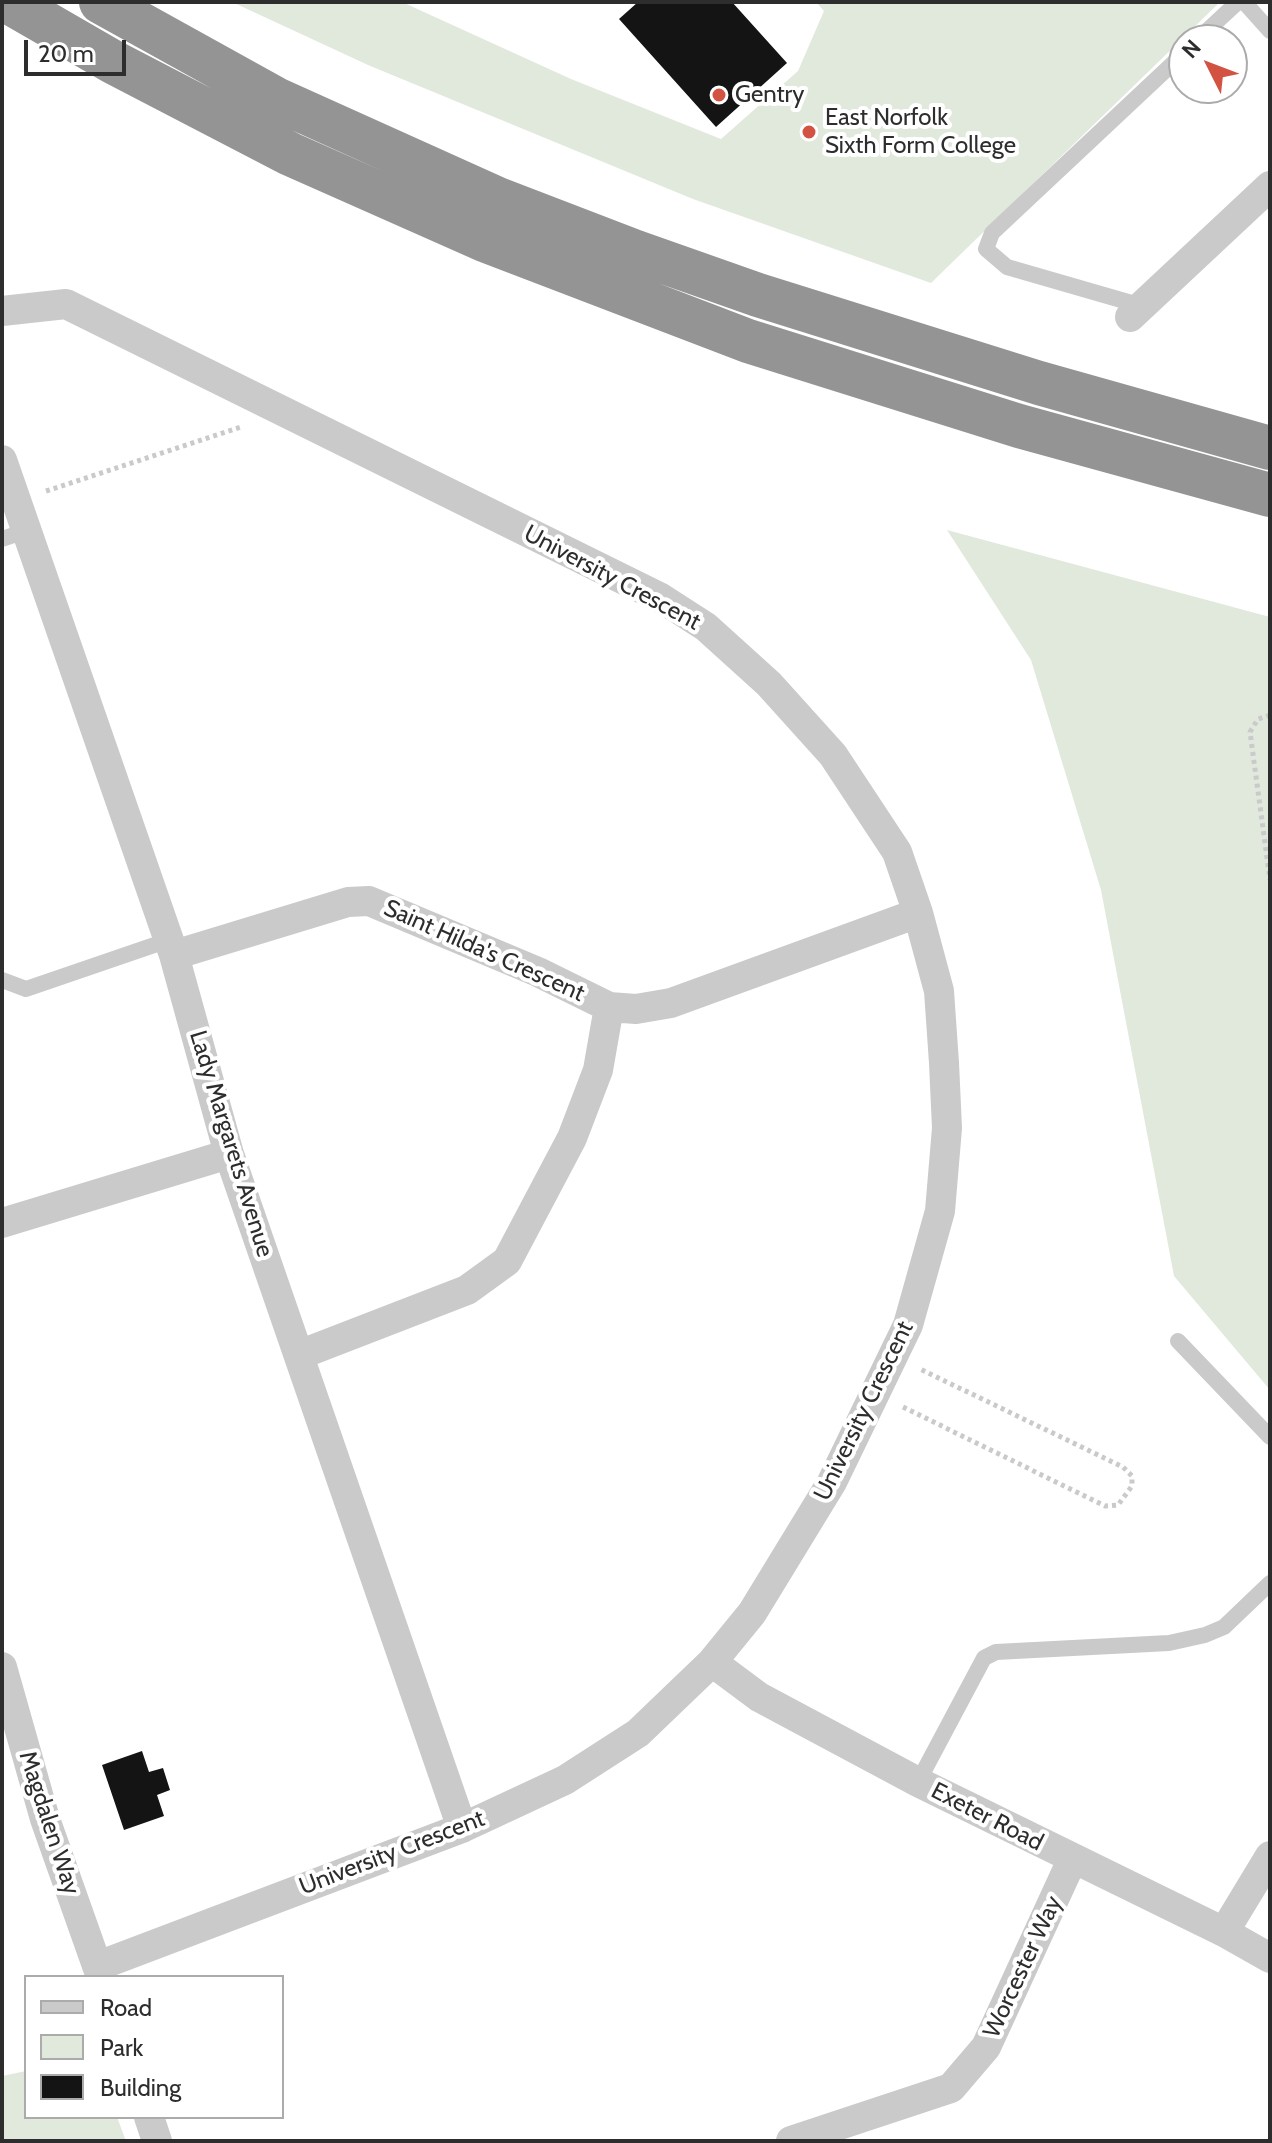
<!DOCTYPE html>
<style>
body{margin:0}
#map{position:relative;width:1272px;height:2143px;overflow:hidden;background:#fff;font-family:Cabin,sans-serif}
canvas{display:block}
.frame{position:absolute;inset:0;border:4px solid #2d2d2d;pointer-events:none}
.legend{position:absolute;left:24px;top:1975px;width:260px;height:144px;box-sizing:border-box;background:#fff;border:2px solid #ababab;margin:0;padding:10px 14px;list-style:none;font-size:24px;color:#2d2d2d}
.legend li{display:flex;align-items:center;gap:16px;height:40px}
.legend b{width:40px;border:2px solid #ababab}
.north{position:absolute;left:1168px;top:24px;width:80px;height:80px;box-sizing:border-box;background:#fff;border:2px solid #ababab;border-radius:50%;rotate:312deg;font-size:22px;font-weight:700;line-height:32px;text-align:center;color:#2d2d2d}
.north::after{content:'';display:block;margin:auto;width:28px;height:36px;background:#d25341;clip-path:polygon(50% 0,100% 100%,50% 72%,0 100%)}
.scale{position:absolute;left:24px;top:40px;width:102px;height:36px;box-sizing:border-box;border:4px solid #2d2d2d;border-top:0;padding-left:10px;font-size:24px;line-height:28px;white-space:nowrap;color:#2d2d2d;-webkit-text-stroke:6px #fff;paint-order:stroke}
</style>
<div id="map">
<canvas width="1272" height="2143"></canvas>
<div class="frame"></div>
<ul class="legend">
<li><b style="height:10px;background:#cacaca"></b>Road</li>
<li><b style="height:22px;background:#e1e9dc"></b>Park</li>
<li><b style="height:22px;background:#141414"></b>Building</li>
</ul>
<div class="north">N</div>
<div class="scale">20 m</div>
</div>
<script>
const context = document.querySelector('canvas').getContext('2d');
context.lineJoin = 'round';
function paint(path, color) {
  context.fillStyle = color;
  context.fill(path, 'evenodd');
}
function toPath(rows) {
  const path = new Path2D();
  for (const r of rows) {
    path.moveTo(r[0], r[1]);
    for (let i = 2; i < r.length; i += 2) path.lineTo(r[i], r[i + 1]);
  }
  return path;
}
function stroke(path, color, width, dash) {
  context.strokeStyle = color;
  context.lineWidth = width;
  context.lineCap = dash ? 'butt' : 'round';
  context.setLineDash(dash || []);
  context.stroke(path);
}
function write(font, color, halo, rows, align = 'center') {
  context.font = font + ' Cabin,sans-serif';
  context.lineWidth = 8;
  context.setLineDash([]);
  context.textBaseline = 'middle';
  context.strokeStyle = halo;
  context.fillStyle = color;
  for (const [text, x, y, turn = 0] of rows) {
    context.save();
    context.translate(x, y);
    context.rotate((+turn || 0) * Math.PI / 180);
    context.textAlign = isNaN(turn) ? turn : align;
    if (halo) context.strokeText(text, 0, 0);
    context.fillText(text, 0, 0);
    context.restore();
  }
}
const green = toPath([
 [232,2,402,2,571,79,721,139,798,71,824,11,816,2,1220,2,931,283,693,199,368,65],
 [947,530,1270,617,1270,1390,1174,1276,1101,890,1031,660],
 [26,2071,26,2117,117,2117,126,2141,2,2141,2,2076]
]);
const building = toPath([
 [638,2,732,2,787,63,716,127,619,19],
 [142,1751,149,1772,163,1768,170,1790,157,1795,164,1816,124,1830,102,1765]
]);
const path = toPath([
 [46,491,241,427],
 [1270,715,1258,719,1250,732,1270,880],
 [903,1407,1105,1506,1118,1505,1132,1486,1132,1476,1123,1467,920,1369]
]);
const lane = toPath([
 [1244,2,1270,31],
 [1197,40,1238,2],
 [1142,306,1007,267,986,249,992,233,1184,53],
 [2,539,26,531],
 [2,980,26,989,169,940],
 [1178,1341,1270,1437],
 [918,1782,984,1658,996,1652,1169,1643,1205,1635,1224,1627,1270,1583]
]);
const street = toPath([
 [2,311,66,304,661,598,706,627,769,684,833,755,897,852,918,913,939,991,944,1063,947,1128,940,1211,908,1325,832,1482,752,1613,712,1662,638,1733,565,1780,462,1828,98,1966],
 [1130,317,1270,186],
 [2,460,174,955,229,1154,462,1828],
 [174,955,348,902,369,901,538,972,609,1007,636,1009,671,1003,918,913],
 [2,1223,229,1154],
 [299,1355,467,1290,507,1261,572,1138,598,1070,609,1007],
 [712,1662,759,1697,918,1782,1224,1932,1270,1958],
 [2,1667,45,1819,101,1977],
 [1224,1932,1270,1856],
 [149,2117,157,2141],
 [791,2141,951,2088,986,2047,1072,1860]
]);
const highway = toPath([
 [9,2,113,62,290,154,484,240,748,341,1019,426,1270,495],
 [101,2,276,99,498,199,636,252,758,295,1039,383,1270,448]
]);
const markers = [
 [719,95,8,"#d25341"],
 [809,132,8,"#d25341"]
];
const poiNames = [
 ["Gentry",735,95],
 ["East Norfolk",825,118],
 ["Sixth Form College",825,146]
];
const streetNames = [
 ["University Crescent",612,578,28],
 ["Saint Hilda's Crescent",484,951,24],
 ["Lady Margarets Avenue",231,1144,73],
 ["University Crescent",864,1411,-64],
 ["Exeter Road",987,1817,27],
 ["Magdalen Way",49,1823,72],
 ["University Crescent",392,1853,-21],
 ["Worcester Way",1023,1967,-65]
];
paint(green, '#e1e9dc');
paint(building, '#141414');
stroke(path, '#cacaca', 5, [4, 4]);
stroke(lane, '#cacaca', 16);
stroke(street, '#cacaca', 30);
stroke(highway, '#949494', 44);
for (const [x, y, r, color] of markers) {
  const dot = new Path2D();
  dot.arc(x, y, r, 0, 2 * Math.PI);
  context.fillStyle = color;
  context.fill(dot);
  stroke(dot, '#fff', 3);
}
write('24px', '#2d2d2d', '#fff', poiNames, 'left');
write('24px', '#2d2d2d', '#fff', streetNames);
</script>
